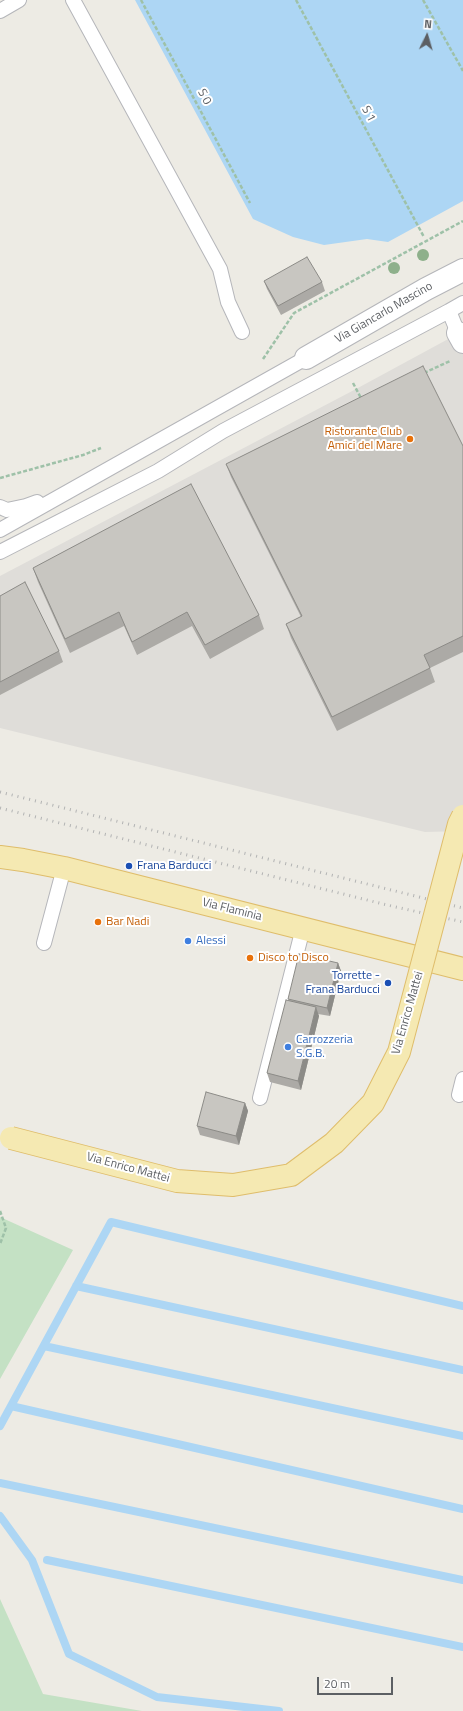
<!DOCTYPE html>
<style>
body{margin:0}
#map{position:relative;width:463px;height:1711px;overflow:hidden;background:#edebe4;font-family:"Titillium Web",sans-serif}
canvas{display:block}
.north{position:absolute;left:407px;top:16px;width:40px;height:40px;-webkit-text-stroke:3px #fff;paint-order:stroke;rotate:5deg;font-size:11px;font-weight:700;line-height:16px;text-align:center;color:#5c5f63}
.north::after{content:'';display:block;margin:auto;width:14px;height:18px;background:#5c5f63;clip-path:polygon(50% 0,100% 100%,50% 72%,0 100%)}
.scale{position:absolute;left:317px;top:1677px;width:76px;height:18px;box-sizing:border-box;border:2px solid #5c5f63;border-top:0;padding-left:5px;font-size:12px;line-height:14px;white-space:nowrap;color:#5c5f63;-webkit-text-stroke:3px #fff;paint-order:stroke}
</style>
<div id="map">
<canvas width="463" height="1711"></canvas>
<div class="north">N</div>
<div class="scale">20 m</div>
</div>
<script>
const context = document.querySelector('canvas').getContext('2d');
context.lineJoin = 'round';
function paint(path, color) {
  context.fillStyle = color;
  context.fill(path, 'evenodd');
}
function toPath(rows) {
  const path = new Path2D();
  for (const r of rows) {
    path.moveTo(r[0], r[1]);
    for (let i = 2; i < r.length; i += 2) path.lineTo(r[i], r[i + 1]);
  }
  return path;
}
function stroke(path, color, width, dash) {
  context.strokeStyle = color;
  context.lineWidth = width;
  context.lineCap = dash ? 'butt' : 'round';
  context.setLineDash(dash || []);
  context.stroke(path);
}
function write(font, color, halo, rows, align = 'center') {
  context.font = font + ' "Titillium Web",sans-serif';
  context.lineWidth = 4;
  context.setLineDash([]);
  context.textBaseline = 'middle';
  context.strokeStyle = halo;
  context.fillStyle = color;
  for (const [text, x, y, turn = 0] of rows) {
    context.save();
    context.translate(x, y);
    context.rotate((+turn || 0) * Math.PI / 180);
    context.textAlign = isNaN(turn) ? turn : align;
    if (halo) context.strokeText(text, 0, 0);
    context.fillText(text, 0, 0);
    context.restore();
  }
}
const industrial = toPath([
 [463,331,463,831,425,832,0,728,0,576,356,389]
]);
const green = toPath([
 [0,1217,73,1250,0,1379],
 [0,1599,43,1694,142,1711,0,1711]
]);
const water = toPath([
 [135,0,463,0,463,201,388,242,367,239,324,245,293,237,253,219]
]);
const stream = toPath([
 [76,1286,463,1370],
 [44,1346,463,1436],
 [11,1406,463,1509],
 [0,1426,111,1222,463,1306],
 [0,1483,463,1580],
 [0,1516,32,1560,69,1654,157,1697,279,1711],
 [47,1560,463,1647]
]);
const path = toPath([
 [141,0,250,203],
 [296,0,424,237],
 [423,0,463,71],
 [263,359,294,313,463,221],
 [424,373,450,361],
 [353,383,361,398],
 [0,478,83,455,101,448],
 [0,1211,6,1228,0,1244]
]);
const service = toPath([
 [73,0,220,269,228,302,242,332],
 [0,11,19,0],
 [449,311,463,303],
 [0,507,7,510,26,506,37,502],
 [0,530,306,358],
 [0,552,158,471,223,431,449,311,458,333],
 [44,943,64,868],
 [459,1095,463,1079],
 [260,1098,303,928]
]);
const minor = toPath([
 [458,333,463,342],
 [306,358,426,289,463,270]
]);
const primary = toPath([
 [0,857,23,860,64,868,463,969]
]);
const rail = toPath([
 [0,792,463,908],
 [0,808,387,905,463,922]
]);
const primaryBridge = toPath([
 [11,1138,177,1181,233,1185,291,1175,334,1143,373,1103,399,1052,459,824,463,816]
]);
const trees = [
 [423,255],
 [394,268]
];
const wall = toPath([
 [264,281,322,282,325,291,281,315,267,289],
 [463,446,463,652,430,668,435,682,337,731,291,638,286,624,301,617,231,477,226,464],
 [33,568,259,615,264,629,210,659,192,626,137,655,124,626,70,653,38,582],
 [0,596,59,651,63,662,0,695],
 [338,963,341,971,330,1016,318,1014,319,1016,301,1090,270,1082,267,1073,289,1000,288,999],
 [245,1103,248,1111,239,1145,200,1135,197,1126]
]);
const shadedWall = toPath([
 [338,963,341,971,330,1016,327,1008],
 [316,1007,319,1016,301,1090,298,1081],
 [245,1103,248,1111,239,1145,236,1136]
]);
const building = toPath([
 [307,257,322,282,278,306,264,281,307,257],
 [423,366,463,446,463,636,424,655,430,668,332,717,286,624,302,616,226,464,423,366],
 [191,484,259,615,205,645,187,612,132,642,119,612,65,639,33,568,191,484],
 [25,582,59,651,0,682,0,596,25,582],
 [299,954,338,963,327,1008,288,999,299,954],
 [286,1000,316,1007,298,1081,267,1073,286,1000],
 [206,1092,245,1103,236,1136,197,1126,206,1092]
]);
const markers = [
 [410,439,4,"#e8710a"],
 [129,866,4,"#1a4fb4"],
 [98,922,4,"#e8710a"],
 [188,941,4,"#3f7fe0"],
 [250,958,4,"#e8710a"],
 [388,983,4,"#1a4fb4"],
 [288,1047,4,"#3f7fe0"]
];
const streetNames = [
 ["S 0",204,97,62],
 ["S 1",368,114,62],
 ["Via Giancarlo Mascino",384,313,-30],
 ["Via Flaminia",232,910,14],
 ["Via Enrico Mattei",408,1013,-74],
 ["Via Enrico Mattei",128,1168,15]
];
const foodNames = [
 ["Ristorante Club",402,432,"right"],
 ["Amici del Mare",402,446,"right"],
 ["Bar Nadi",106,922],
 ["Disco to Disco",258,958]
];
const transitNames = [
 ["Frana Barducci",137,866],
 ["Torrette -",380,976,"right"],
 ["Frana Barducci",380,990,"right"]
];
const shopNames = [
 ["Alessi",196,941],
 ["Carrozzeria",296,1040],
 ["S.G.B.",296,1054]
];
paint(industrial, '#dfddd9');
paint(green, '#c4e1c4');
paint(water, '#add6f4');
stroke(stream, '#add6f4', 8);
stroke(service, '#b5b6ba', 16);
stroke(minor, '#b5b6ba', 24);
stroke(primary, '#dfbd6b', 24);
stroke(path, '#9ec1a8', 2.5, [4, 2]);
stroke(service, '#fff', 14);
stroke(minor, '#fff', 22);
stroke(primary, '#f5e9b2', 22);
stroke(rail, '#b2b3b3', 3, [1, 5]);
stroke(primaryBridge, '#dfbd6b', 24, []);
stroke(primaryBridge, '#f5e9b2', 22);
context.fillStyle = '#8eb08b';
for (const [x, y] of trees) {
  context.beginPath();
  context.arc(x, y, 6, 0, 2 * Math.PI);
  context.fill();
}
paint(wall, '#acaaa6');
paint(shadedWall, '#8c8b87');
paint(building, '#c8c6c1');
stroke(building, '#8c8b87', 1);
for (const [x, y, r, color] of markers) {
  const dot = new Path2D();
  dot.arc(x, y, r, 0, 2 * Math.PI);
  context.fillStyle = color;
  context.fill(dot);
  stroke(dot, '#fff', 1.5);
}
write('12px', '#5c5f63', '#fff', streetNames);
write('12px', '#c56008', '#fff', foodNames, 'left');
write('12px', '#164399', '#fff', transitNames, 'left');
write('12px', '#366cbe', '#fff', shopNames, 'left');
</script>
